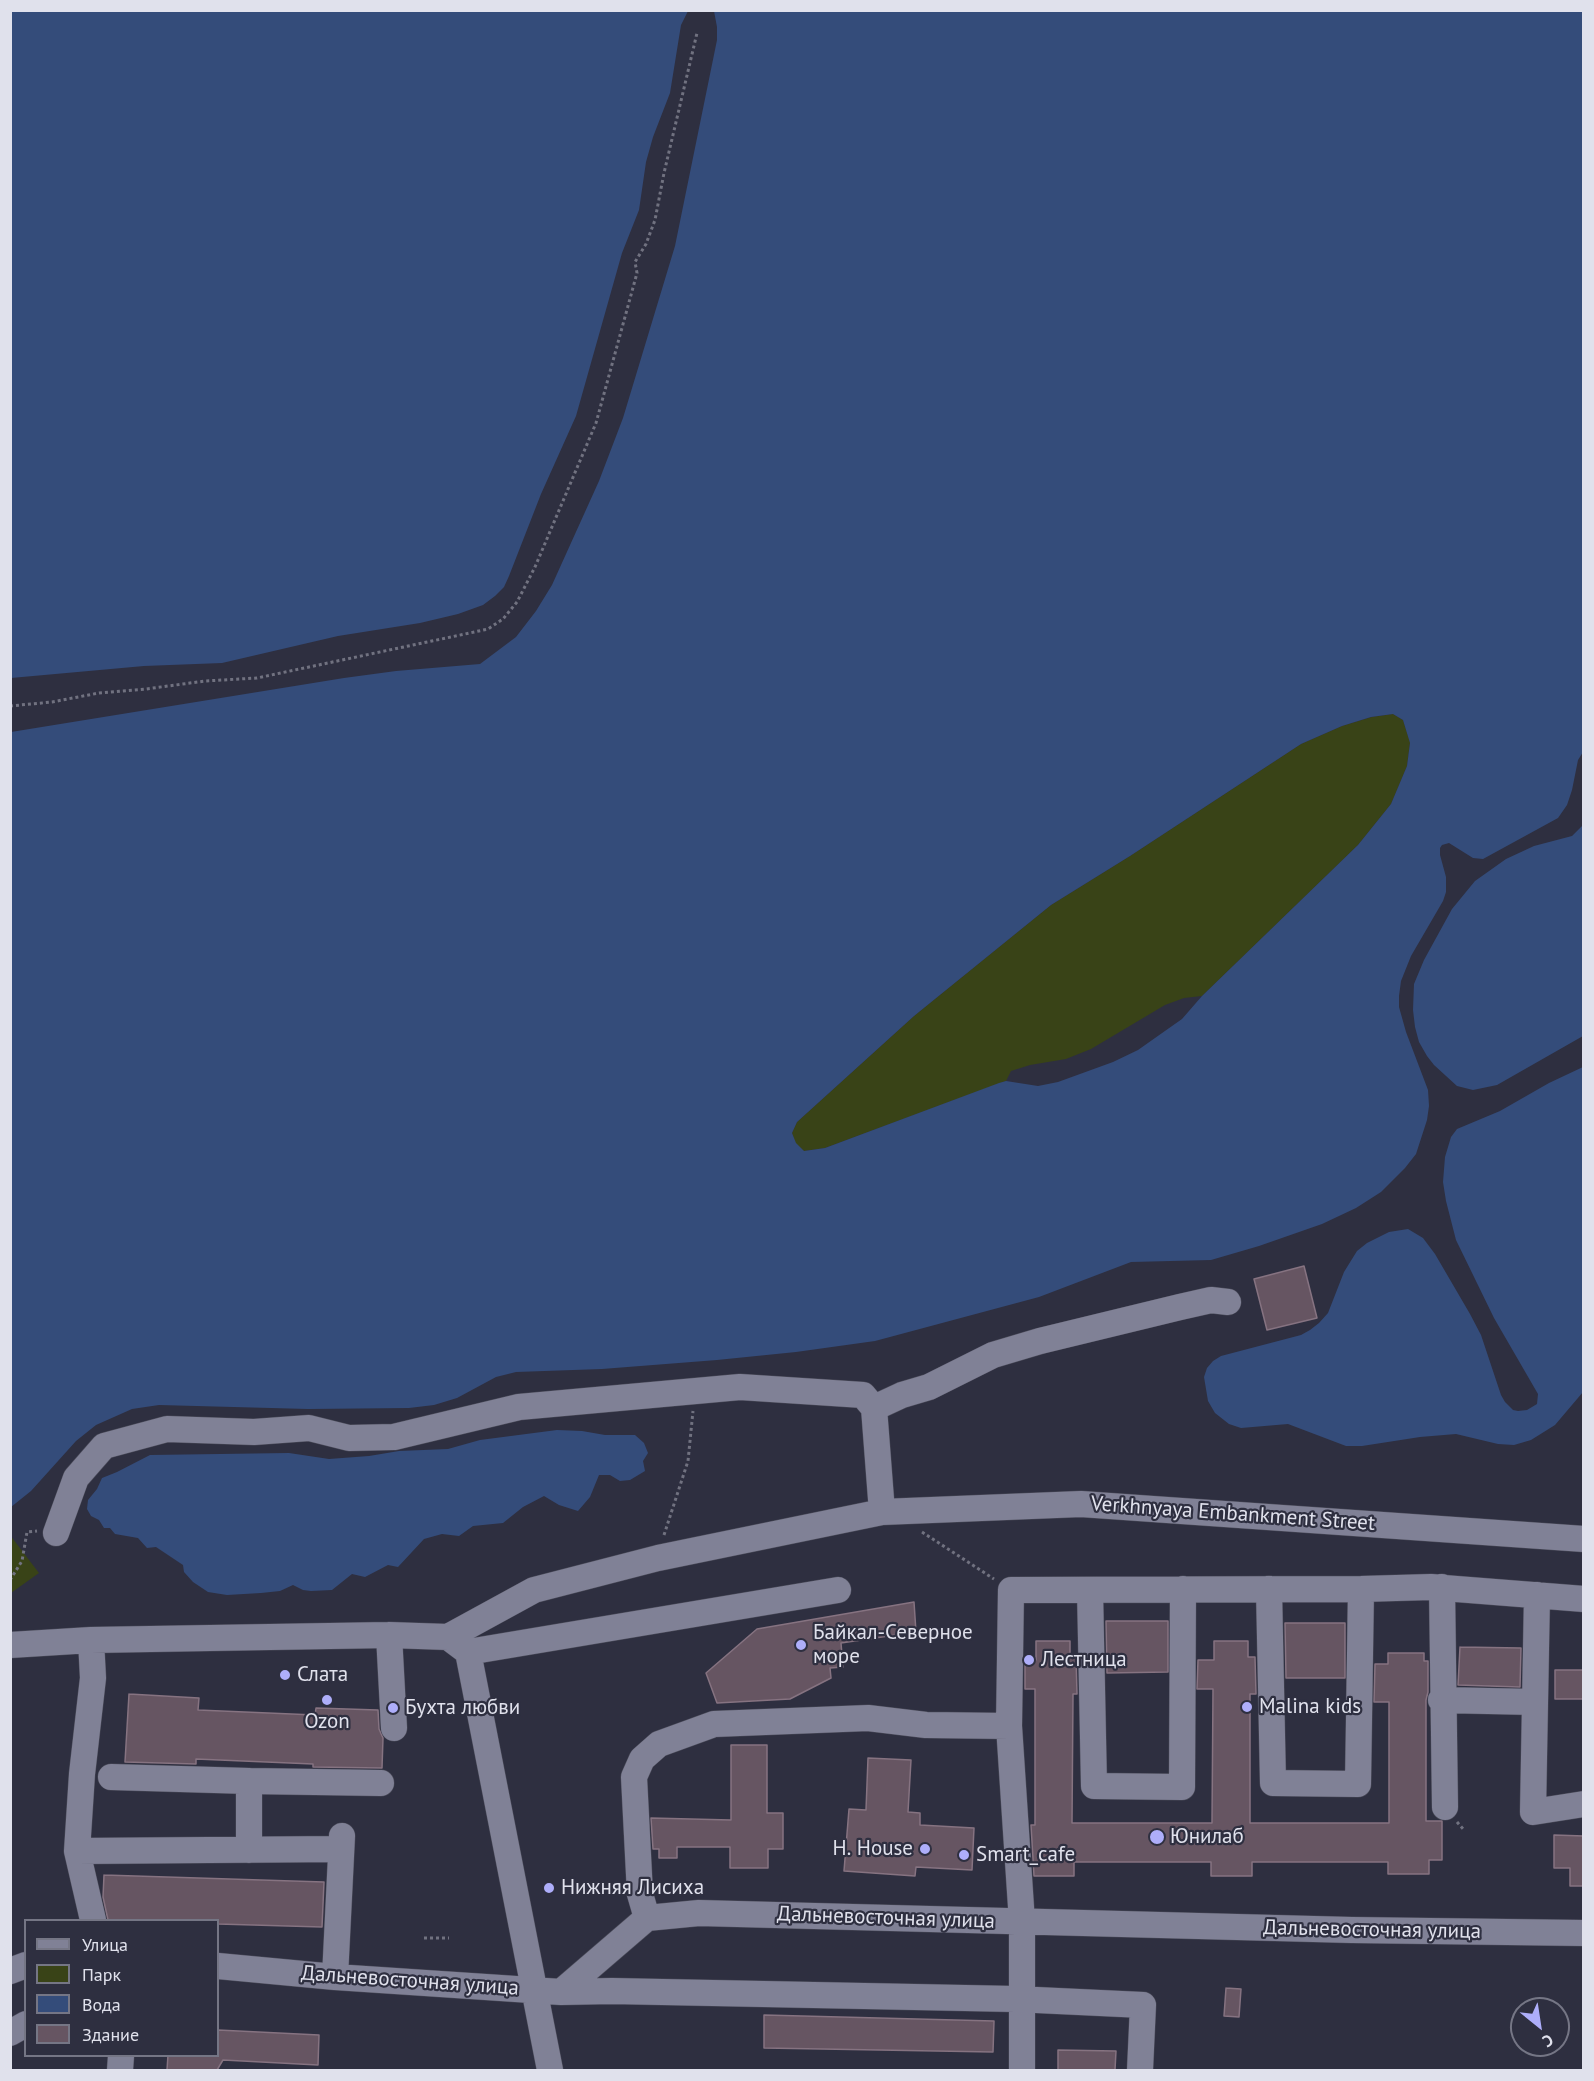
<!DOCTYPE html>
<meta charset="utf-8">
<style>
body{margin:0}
#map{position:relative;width:1594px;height:2081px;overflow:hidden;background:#2e2f40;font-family:"PT Sans",sans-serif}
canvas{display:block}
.frame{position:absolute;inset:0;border:12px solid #e0e1ec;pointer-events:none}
.legend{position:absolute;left:24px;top:1919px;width:195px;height:138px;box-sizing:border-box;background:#2e2f40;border:2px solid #757685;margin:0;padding:8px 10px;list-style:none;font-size:18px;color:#e0e1ec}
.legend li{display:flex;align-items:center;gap:12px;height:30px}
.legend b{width:30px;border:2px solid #757685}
.north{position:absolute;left:1510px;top:1997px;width:60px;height:60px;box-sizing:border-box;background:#2e2f40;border:2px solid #757685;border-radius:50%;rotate:150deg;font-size:16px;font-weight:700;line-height:24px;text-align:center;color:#e0e1ec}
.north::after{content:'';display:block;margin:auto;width:21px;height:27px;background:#aeaefa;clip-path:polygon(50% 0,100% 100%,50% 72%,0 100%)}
</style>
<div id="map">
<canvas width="1594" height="2081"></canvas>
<div class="frame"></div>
<ul class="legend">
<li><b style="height:8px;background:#808196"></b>Улица</li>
<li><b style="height:16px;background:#394317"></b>Парк</li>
<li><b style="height:16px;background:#344c7a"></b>Вода</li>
<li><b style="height:16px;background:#665562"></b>Здание</li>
</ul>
<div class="north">С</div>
</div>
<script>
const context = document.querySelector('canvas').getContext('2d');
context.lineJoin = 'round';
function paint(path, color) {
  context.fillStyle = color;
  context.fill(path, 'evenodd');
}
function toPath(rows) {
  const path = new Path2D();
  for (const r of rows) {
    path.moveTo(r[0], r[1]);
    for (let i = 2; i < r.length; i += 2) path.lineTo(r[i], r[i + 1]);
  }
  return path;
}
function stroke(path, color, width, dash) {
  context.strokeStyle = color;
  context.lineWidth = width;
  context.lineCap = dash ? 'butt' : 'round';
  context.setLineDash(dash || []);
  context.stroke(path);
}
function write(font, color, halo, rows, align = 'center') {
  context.font = font + ' "PT Sans",sans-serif';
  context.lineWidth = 4.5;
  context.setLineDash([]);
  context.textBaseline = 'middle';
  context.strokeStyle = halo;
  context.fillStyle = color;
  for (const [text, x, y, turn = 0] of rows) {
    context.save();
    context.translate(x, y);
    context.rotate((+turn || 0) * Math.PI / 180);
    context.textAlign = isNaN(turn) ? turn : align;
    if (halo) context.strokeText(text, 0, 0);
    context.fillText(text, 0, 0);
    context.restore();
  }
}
const green = toPath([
 [1393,714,1403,720,1410,742,1407,766,1391,804,1358,845,1202,996,1184,998,1165,1005,1091,1049,1066,1059,1030,1065,1011,1071,1006,1081,825,1148,804,1151,795,1143,792,1133,797,1122,914,1016,1051,905,1130,856,1301,744,1342,726,1372,717],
 [10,1535,39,1573,11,1593,10,1593]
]);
const water = toPath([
 [11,10,688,11,681,25,670,93,653,137,646,162,639,210,622,253,576,416,541,494,509,576,504,587,495,596,483,605,458,614,420,623,338,636,222,663,144,666,11,678],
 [714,11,1583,11,1583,752,1578,760,1572,790,1567,805,1558,818,1483,859,1473,858,1449,843,1442,845,1440,848,1440,855,1446,877,1446,892,1443,901,1411,956,1401,981,1399,996,1399,1007,1406,1032,1428,1090,1429,1106,1427,1120,1416,1154,1405,1168,1381,1192,1356,1208,1322,1224,1259,1246,1211,1260,1131,1262,1039,1297,875,1341,796,1352,717,1360,602,1369,516,1372,496,1377,457,1398,434,1405,409,1408,308,1409,159,1405,132,1409,96,1425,76,1441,31,1491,11,1507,11,732,344,678,396,671,480,664,516,637,536,611,552,585,599,481,623,418,675,246,717,40,717,27],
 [1393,714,1403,720,1410,743,1407,766,1391,804,1358,845,1202,996,1182,1019,1155,1038,1138,1050,1113,1062,1058,1082,1038,1086,1006,1081,999,1083,825,1148,804,1151,796,1143,792,1133,797,1122,914,1016,1051,905,1130,856,1301,744,1342,726,1371,717],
 [1583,825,1583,1036,1497,1085,1473,1090,1457,1086,1434,1065,1427,1056,1419,1042,1415,1027,1413,1010,1414,984,1424,960,1452,909,1475,881,1506,859,1534,846,1572,836],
 [1583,1067,1583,1392,1555,1425,1531,1440,1514,1445,1498,1444,1456,1434,1420,1437,1362,1446,1346,1446,1288,1424,1241,1428,1229,1424,1215,1413,1208,1401,1204,1377,1207,1368,1213,1361,1221,1356,1301,1335,1310,1330,1319,1323,1328,1313,1344,1272,1357,1251,1367,1243,1389,1232,1408,1229,1423,1238,1435,1254,1470,1314,1481,1335,1501,1395,1505,1402,1513,1410,1518,1411,1527,1410,1537,1404,1538,1394,1494,1318,1456,1240,1446,1201,1443,1182,1445,1157,1451,1137,1457,1129,1500,1111,1549,1083],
 [557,1430,582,1431,605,1435,635,1435,644,1443,648,1453,643,1461,645,1471,630,1480,620,1481,610,1475,599,1475,590,1497,578,1511,559,1505,544,1496,523,1507,503,1523,473,1526,459,1536,442,1534,424,1539,398,1567,388,1565,365,1577,352,1574,332,1590,311,1591,303,1590,293,1585,280,1591,261,1593,227,1595,208,1592,193,1582,184,1572,183,1565,156,1547,147,1548,138,1538,115,1534,110,1528,104,1528,99,1520,91,1516,87,1509,88,1500,97,1489,102,1478,117,1472,150,1455,289,1453,329,1459,369,1456,399,1451,448,1449,480,1440]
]);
const building = toPath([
 [1304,1266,1317,1318,1267,1330,1254,1279,1304,1266],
 [914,1602,916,1632,841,1643,843,1667,830,1668,831,1678,790,1699,717,1703,706,1673,757,1629,914,1602],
 [1106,1621,1168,1621,1168,1672,1107,1673,1106,1621],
 [1285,1623,1345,1623,1345,1678,1286,1678,1285,1623],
 [1036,1641,1070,1641,1070,1657,1076,1657,1077,1694,1073,1694,1072,1823,1212,1823,1213,1689,1197,1689,1198,1660,1214,1660,1214,1641,1248,1641,1248,1657,1255,1657,1256,1694,1250,1694,1250,1823,1389,1823,1389,1702,1374,1702,1375,1664,1388,1664,1388,1653,1424,1653,1424,1661,1428,1661,1428,1692,1426,1700,1426,1821,1442,1821,1442,1860,1429,1860,1429,1874,1388,1874,1388,1862,1252,1862,1252,1876,1211,1876,1211,1862,1074,1862,1074,1876,1034,1876,1031,1825,1035,1825,1035,1689,1025,1689,1025,1660,1036,1660,1036,1641],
 [1460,1647,1521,1648,1520,1687,1458,1685,1460,1647],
 [1555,1670,1584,1670,1584,1699,1555,1699,1555,1670],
 [129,1694,199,1698,198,1710,315,1715,316,1708,378,1710,379,1729,383,1738,382,1768,313,1767,313,1764,196,1759,196,1764,125,1762,129,1694],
 [731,1745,767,1745,767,1813,783,1813,783,1849,768,1849,768,1868,730,1868,730,1847,677,1847,677,1858,659,1858,659,1849,653,1849,651,1818,731,1820,731,1745],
 [868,1758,911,1760,908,1812,920,1813,920,1825,974,1828,972,1870,916,1867,915,1876,844,1871,849,1809,866,1810,868,1758],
 [1554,1835,1584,1836,1584,1886,1570,1886,1570,1868,1554,1868,1554,1835],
 [104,1875,324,1882,322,1927,218,1924,218,1920,108,1920,103,1897,104,1875],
 [1226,1988,1241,1989,1239,2017,1224,2016,1226,1988],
 [764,2015,994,2021,993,2052,764,2048,764,2015],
 [218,2030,319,2035,318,2065,223,2060,217,2070,167,2070,168,2055,218,2055,218,2030],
 [1058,2050,1116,2051,1115,2070,1058,2070,1058,2050]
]);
const path = toPath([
 [10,706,52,702,99,693,146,689,205,681,257,678,465,634,488,629,503,619,517,602,535,567,596,423,637,273,635,262,646,244,655,220,664,173,697,33],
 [922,1532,994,1579],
 [664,1535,688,1461,693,1411],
 [10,1580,22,1561,27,1532,37,1531],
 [1457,1822,1464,1830],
 [424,1938,449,1938]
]);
const minor = toPath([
 [874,1408,902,1395,929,1387,993,1355,1040,1341,1180,1307,1211,1300,1228,1302],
 [56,1533,76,1478,104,1446,167,1429,254,1432,309,1428,349,1438,394,1437,519,1407,740,1387,863,1395,874,1408,882,1512],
 [1442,1587,1445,1807],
 [1269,1589,1273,1783,1358,1784,1361,1589],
 [1090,1590,1094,1786,1182,1787,1183,1589],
 [1537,1595,1533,1812,1584,1804],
 [389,1635,394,1728],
 [448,1637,468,1652,550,2070],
 [91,1640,93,1678,82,1774,77,1851,93,1920],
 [10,1645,91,1640,389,1635,448,1637,534,1590,658,1558,882,1512,1081,1504,1584,1539],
 [468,1652,838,1590],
 [1441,1700,1535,1702],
 [111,1777,249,1781,249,1850],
 [249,1781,381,1783],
 [77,1851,341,1849],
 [647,1918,640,1894,634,1777,642,1759,659,1744,714,1724,868,1718,926,1725,1009,1726],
 [218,1966,335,1977,561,1992,647,1918,699,1913,1352,1930,1584,1933],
 [10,1971,26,1965],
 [335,1977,342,1836],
 [561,1992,612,1991,1015,1999,1143,2005,1140,2070],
 [10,2033,26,2024],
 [120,2070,121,2056],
 [1022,2070,1022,1922,1009,1726,1011,1590,1361,1589,1431,1587,1584,1599]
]);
const markers = [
 [801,1645,6,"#aeaefa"],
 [1029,1660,6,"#aeaefa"],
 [285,1675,6,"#aeaefa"],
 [327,1700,6,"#aeaefa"],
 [1247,1707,6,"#aeaefa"],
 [393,1708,6,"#aeaefa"],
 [1157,1837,8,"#aeaefa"],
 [925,1849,6,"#aeaefa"],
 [964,1855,6,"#aeaefa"],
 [549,1888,6,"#aeaefa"]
];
const streetNames = [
 ["Verkhnyaya Embankment Street",1233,1514,4],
 ["Дальневосточная улица",886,1918,2],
 ["Дальневосточная улица",1372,1930,1],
 ["Дальневосточная улица",410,1981,4]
];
const poiNames = [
 ["Байкал-Северное",813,1633],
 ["море",813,1657],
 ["Лестница",1041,1660],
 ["Слата",297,1675],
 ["Malina kids",1259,1707],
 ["Бухта любви",405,1708],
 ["Ozon",327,1722,"center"],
 ["Юнилаб",1170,1837],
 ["H. House",913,1849,"right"],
 ["Smart_cafe",976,1855],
 ["Нижняя Лисиха",561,1888]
];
paint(green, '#394317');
paint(water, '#344c7a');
paint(building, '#665562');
stroke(building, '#867381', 1.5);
stroke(minor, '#4b4c5a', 27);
stroke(path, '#717280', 3, [3, 3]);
stroke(minor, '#808196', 26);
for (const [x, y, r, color] of markers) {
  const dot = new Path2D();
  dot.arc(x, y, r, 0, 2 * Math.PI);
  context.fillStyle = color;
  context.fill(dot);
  stroke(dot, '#2e2f40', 2);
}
write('21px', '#e0e1ec', '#2e2f40', streetNames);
write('21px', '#e0e1ec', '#2e2f40', poiNames, 'left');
</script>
